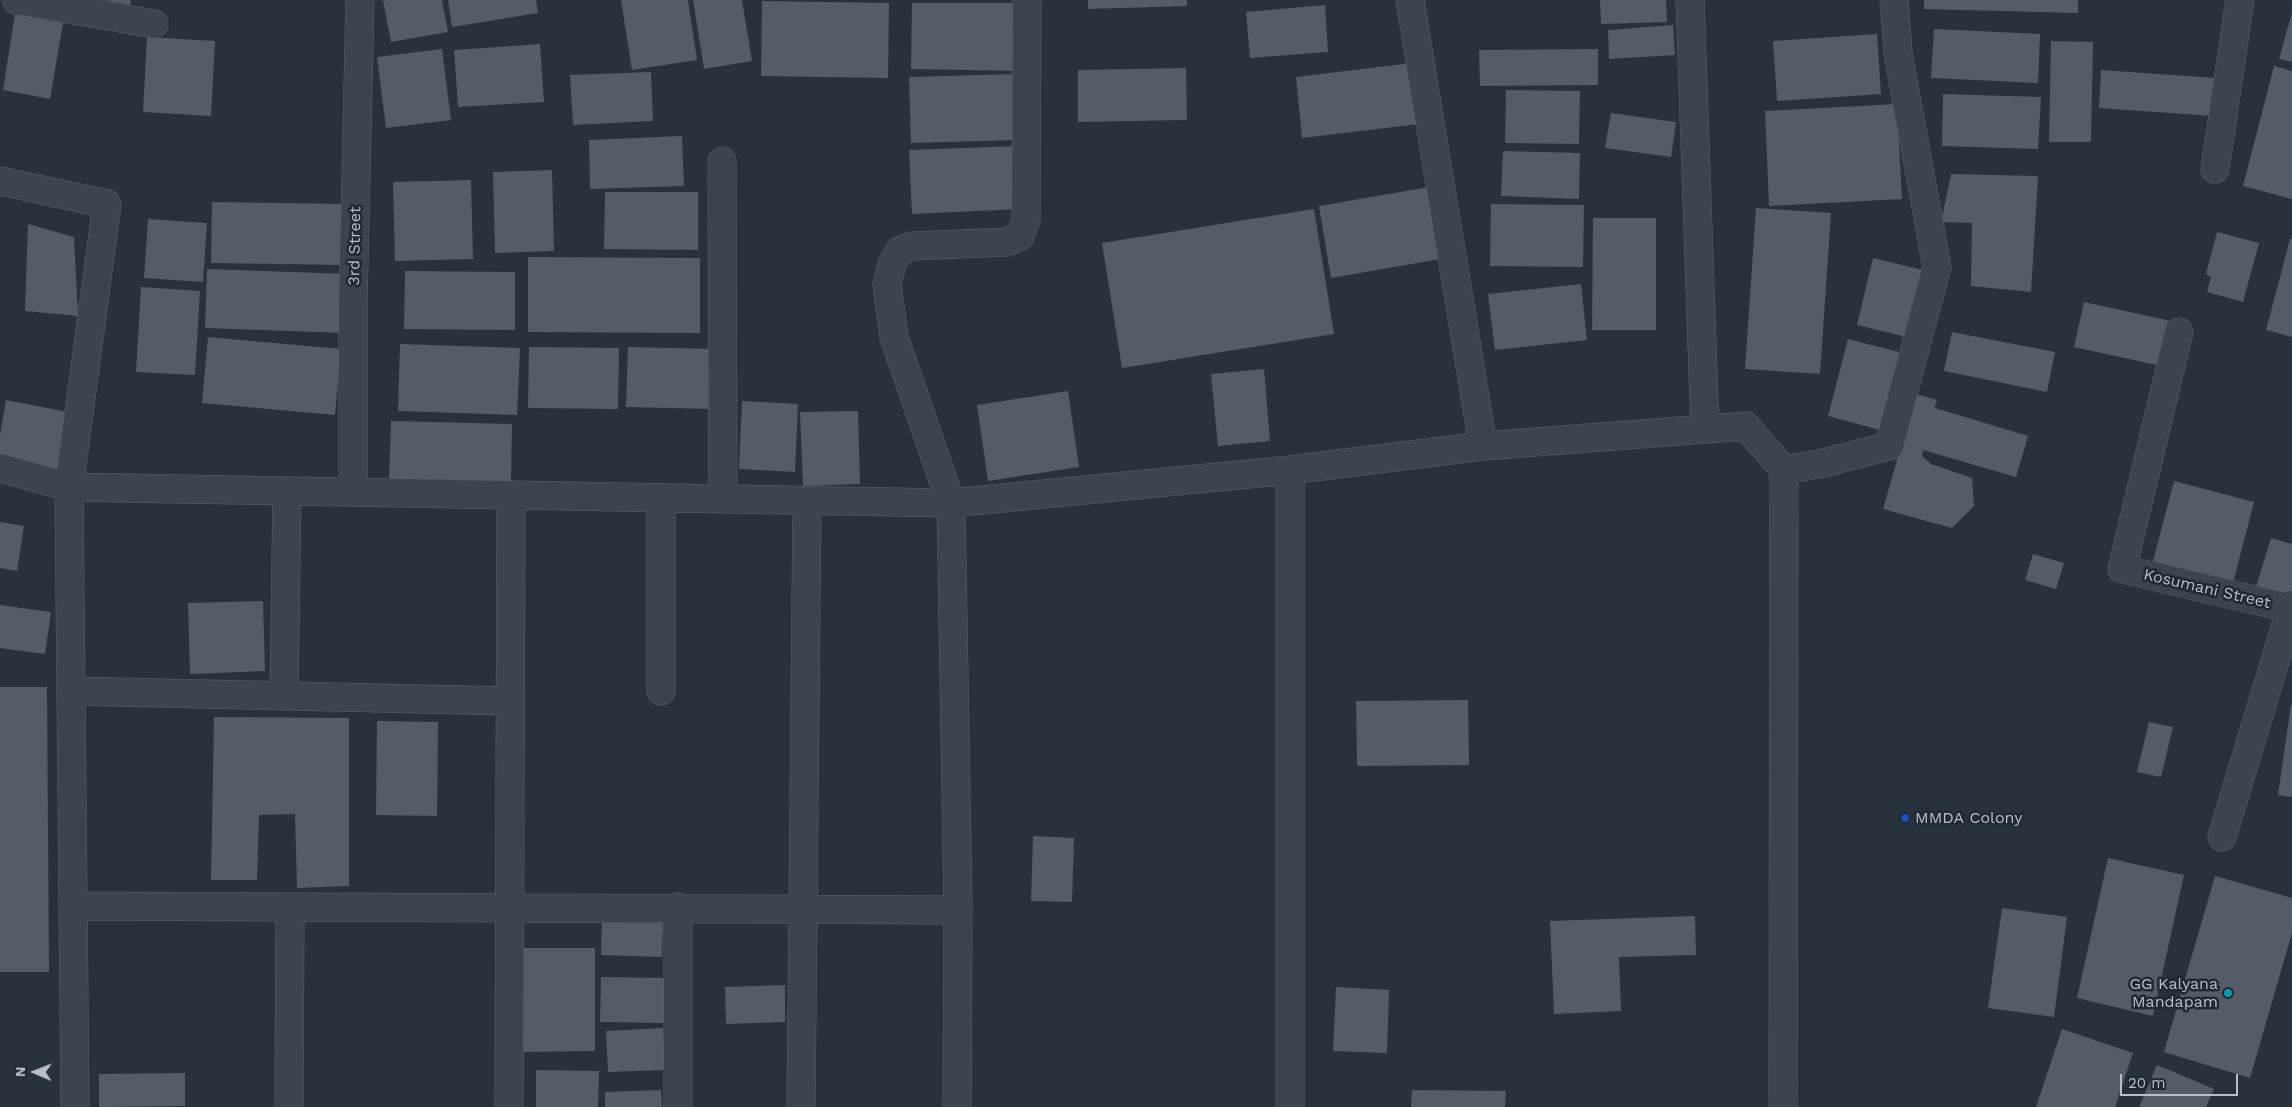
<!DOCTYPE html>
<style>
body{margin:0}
#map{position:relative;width:2292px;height:1107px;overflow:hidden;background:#28323d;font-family:"Work Sans",sans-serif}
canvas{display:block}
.north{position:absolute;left:10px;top:1047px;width:50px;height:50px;-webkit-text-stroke:4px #212933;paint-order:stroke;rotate:271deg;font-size:14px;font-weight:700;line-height:20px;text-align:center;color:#b8bfc8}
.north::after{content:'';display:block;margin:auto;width:18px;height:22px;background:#b8bfc8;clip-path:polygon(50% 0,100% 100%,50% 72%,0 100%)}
.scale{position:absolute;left:2120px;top:1074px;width:118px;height:22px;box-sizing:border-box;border:2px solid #b8bfc8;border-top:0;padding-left:6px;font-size:15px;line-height:18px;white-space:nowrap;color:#b8bfc8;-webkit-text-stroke:4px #212933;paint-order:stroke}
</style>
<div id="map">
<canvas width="2292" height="1107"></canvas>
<div class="north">N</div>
<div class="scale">20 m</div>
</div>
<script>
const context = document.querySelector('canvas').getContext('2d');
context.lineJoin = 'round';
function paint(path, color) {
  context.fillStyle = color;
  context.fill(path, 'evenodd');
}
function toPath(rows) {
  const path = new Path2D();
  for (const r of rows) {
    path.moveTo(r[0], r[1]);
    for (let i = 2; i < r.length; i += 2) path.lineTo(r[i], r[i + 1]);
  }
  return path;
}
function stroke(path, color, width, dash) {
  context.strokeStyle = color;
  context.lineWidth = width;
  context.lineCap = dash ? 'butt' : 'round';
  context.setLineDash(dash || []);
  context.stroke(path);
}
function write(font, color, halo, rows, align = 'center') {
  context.font = font + ' "Work Sans",sans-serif';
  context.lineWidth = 5;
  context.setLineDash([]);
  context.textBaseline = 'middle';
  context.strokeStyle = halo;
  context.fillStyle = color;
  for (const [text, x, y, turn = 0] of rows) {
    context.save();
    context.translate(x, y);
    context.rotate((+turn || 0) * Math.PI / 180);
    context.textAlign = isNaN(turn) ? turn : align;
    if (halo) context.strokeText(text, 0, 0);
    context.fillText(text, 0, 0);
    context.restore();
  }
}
const building = toPath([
 [104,0,131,0,130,5],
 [383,0,442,0,448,32,391,42],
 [448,0,536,0,538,13,452,27],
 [621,0,688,0,697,60,632,70],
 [693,0,742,0,752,61,704,69],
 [1088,0,1187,0,1187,6,1088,9],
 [1600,0,1666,0,1667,22,1601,24],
 [1924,0,2078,0,2078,13,1924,9],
 [762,1,889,3,888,78,761,76],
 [912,3,1023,3,1023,71,911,69],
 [1325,5,1328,52,1250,58,1246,12],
 [2292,13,2292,62,2279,59],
 [15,14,63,23,50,99,3,90],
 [1673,25,1675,55,1609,59,1608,30],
 [1934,29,2040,34,2038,83,1931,78],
 [1877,34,1881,94,1777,101,1773,41],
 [147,37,215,41,211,116,143,112],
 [2051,41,2093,42,2091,142,2049,142],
 [540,44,544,102,458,107,454,50],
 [442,49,451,120,386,128,377,57],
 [1598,49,1598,85,1480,86,1479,50],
 [1412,63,1419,124,1302,138,1296,77],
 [2274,66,2292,71,2292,199,2243,186],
 [1186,68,1187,120,1078,122,1078,70],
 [2101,70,2215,78,2212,116,2099,108],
 [651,72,653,121,573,125,570,75],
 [1016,74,1018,140,911,143,909,77],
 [1506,90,1580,91,1579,144,1505,143],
 [1943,94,2041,97,2038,149,1942,146],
 [1897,104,1902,199,1769,206,1765,111],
 [1611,113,1676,122,1671,157,1605,148],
 [682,136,684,186,590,189,589,140],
 [1017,146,1020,209,912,214,909,150],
 [1503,151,1580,153,1579,199,1501,196],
 [552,170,554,251,495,253,493,172],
 [1951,174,2038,176,2031,292,1971,286,1972,223,1941,222],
 [471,180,473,259,395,261,393,182],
 [1435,186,1446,258,1331,278,1319,206],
 [605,192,698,192,698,250,604,249],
 [212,202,344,204,343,265,211,263],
 [1491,204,1584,205,1583,267,1490,266],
 [1756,208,1831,213,1820,374,1745,369],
 [1314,209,1334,334,1122,368,1102,243],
 [1593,218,1656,218,1656,330,1592,330],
 [148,219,207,223,203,282,144,278],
 [28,224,74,237,78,316,25,311],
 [2217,232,2259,243,2243,302,2207,292,2211,277,2206,274],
 [2290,239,2292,239,2292,337,2266,330],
 [528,257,700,258,700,333,528,332],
 [1873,258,1931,272,1915,339,1857,325],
 [207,269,348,274,346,333,205,328],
 [405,271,515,272,515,330,404,329],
 [1581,284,1587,340,1495,350,1488,294],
 [141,287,200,291,195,375,136,372],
 [2084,302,2171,321,2161,366,2074,347],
 [1952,332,2055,352,2047,392,1944,371],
 [208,337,341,349,335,415,202,403],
 [1848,339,1907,354,1887,432,1828,416],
 [400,344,520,348,517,415,398,411],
 [529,347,619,348,618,409,528,408],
 [628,347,715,349,714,409,626,407],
 [1264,369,1270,441,1218,446,1211,374],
 [1068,391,1079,467,988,481,977,405],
 [1916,394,1937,400,1933,414,1935,408,2028,436,2016,477,1923,450,1922,456,1931,464,1972,478,1974,506,1952,528,1883,509],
 [6,400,68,412,58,471,0,461,0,435],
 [742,401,798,404,795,472,739,469],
 [858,411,860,484,803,486,800,412],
 [391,421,512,424,511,482,389,479],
 [2174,481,2254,502,2233,583,2153,561],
 [0,522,24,526,17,571,0,568],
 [2271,538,2292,544,2292,598,2256,587],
 [2033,554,2064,563,2056,589,2025,580],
 [263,601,265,671,190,674,188,603],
 [0,605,51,612,45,654,0,648],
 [0,687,47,687,49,972,0,972],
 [1468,700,1469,765,1357,766,1356,701],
 [2291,705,2292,705,2292,797,2278,795],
 [214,717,349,718,349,886,297,888,295,814,259,815,257,880,211,880],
 [377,721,438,722,437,816,376,815],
 [2149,722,2173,727,2161,777,2137,772],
 [1033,836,1074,838,1072,902,1031,901],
 [2108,858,2184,875,2153,1016,2077,998],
 [2215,876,2292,898,2292,933,2250,1078,2164,1052],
 [2002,908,2067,917,2054,1017,1988,1008],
 [602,916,663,918,662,957,601,955],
 [1695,916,1696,955,1619,957,1621,1011,1554,1014,1550,921],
 [522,948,595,948,595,1051,522,1052],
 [601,977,665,978,664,1023,600,1022],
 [785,985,785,1022,726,1024,725,987],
 [1336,987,1389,990,1387,1053,1333,1051],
 [663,1028,665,1070,608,1072,606,1031],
 [2062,1029,2133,1053,2115,1107,2036,1107],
 [2157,1065,2214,1089,2206,1107,2139,1107],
 [536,1070,599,1071,598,1107,536,1107],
 [185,1073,185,1106,99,1107,99,1074],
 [661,1090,662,1107,605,1107,605,1092],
 [1412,1090,1506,1091,1505,1107,1411,1107]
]);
const minor = toPath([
 [16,0,154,24],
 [1410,0,1483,446],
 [1690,0,1705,429],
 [722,161,723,499],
 [2215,169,2240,0],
 [0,181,107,204,69,487,75,1107],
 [2179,332,2122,569,2292,609],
 [0,468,69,487,951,503,1290,470,1483,446,1746,426,1784,470,1783,1107],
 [1290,470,1290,1107],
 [1784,470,1824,463,1889,446,1937,267,1898,53,1894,0],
 [353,491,353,304,360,0],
 [71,691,510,701],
 [661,691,661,498],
 [284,696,287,491],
 [2222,837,2292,605],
 [73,906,958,910],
 [678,907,678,1107],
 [289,1107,290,907],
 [509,1107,511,495],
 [801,1107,807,501],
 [957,1107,958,910,951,503,894,337,887,285,892,264,899,251,913,246,1007,242,1020,236,1026,220,1027,0]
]);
const markers = [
 [1905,818,5,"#1a4fb4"],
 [2228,993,5,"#0f9aa8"]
];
const streetNames = [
 ["3rd Street",355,246,-89],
 ["Kosumani Street",2207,589,13]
];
const poiNames = [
 ["MMDA Colony",1915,818],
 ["GG Kalyana",2218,984,"right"],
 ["Mandapam",2218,1002,"right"]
];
paint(building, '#525d68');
stroke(minor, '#5a626b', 29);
stroke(minor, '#3c444d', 28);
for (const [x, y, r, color] of markers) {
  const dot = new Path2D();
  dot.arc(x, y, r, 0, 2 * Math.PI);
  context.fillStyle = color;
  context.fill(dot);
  stroke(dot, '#212933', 2);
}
write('16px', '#b8bfc8', '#212933', streetNames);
write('16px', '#b8bfc8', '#212933', poiNames, 'left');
</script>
